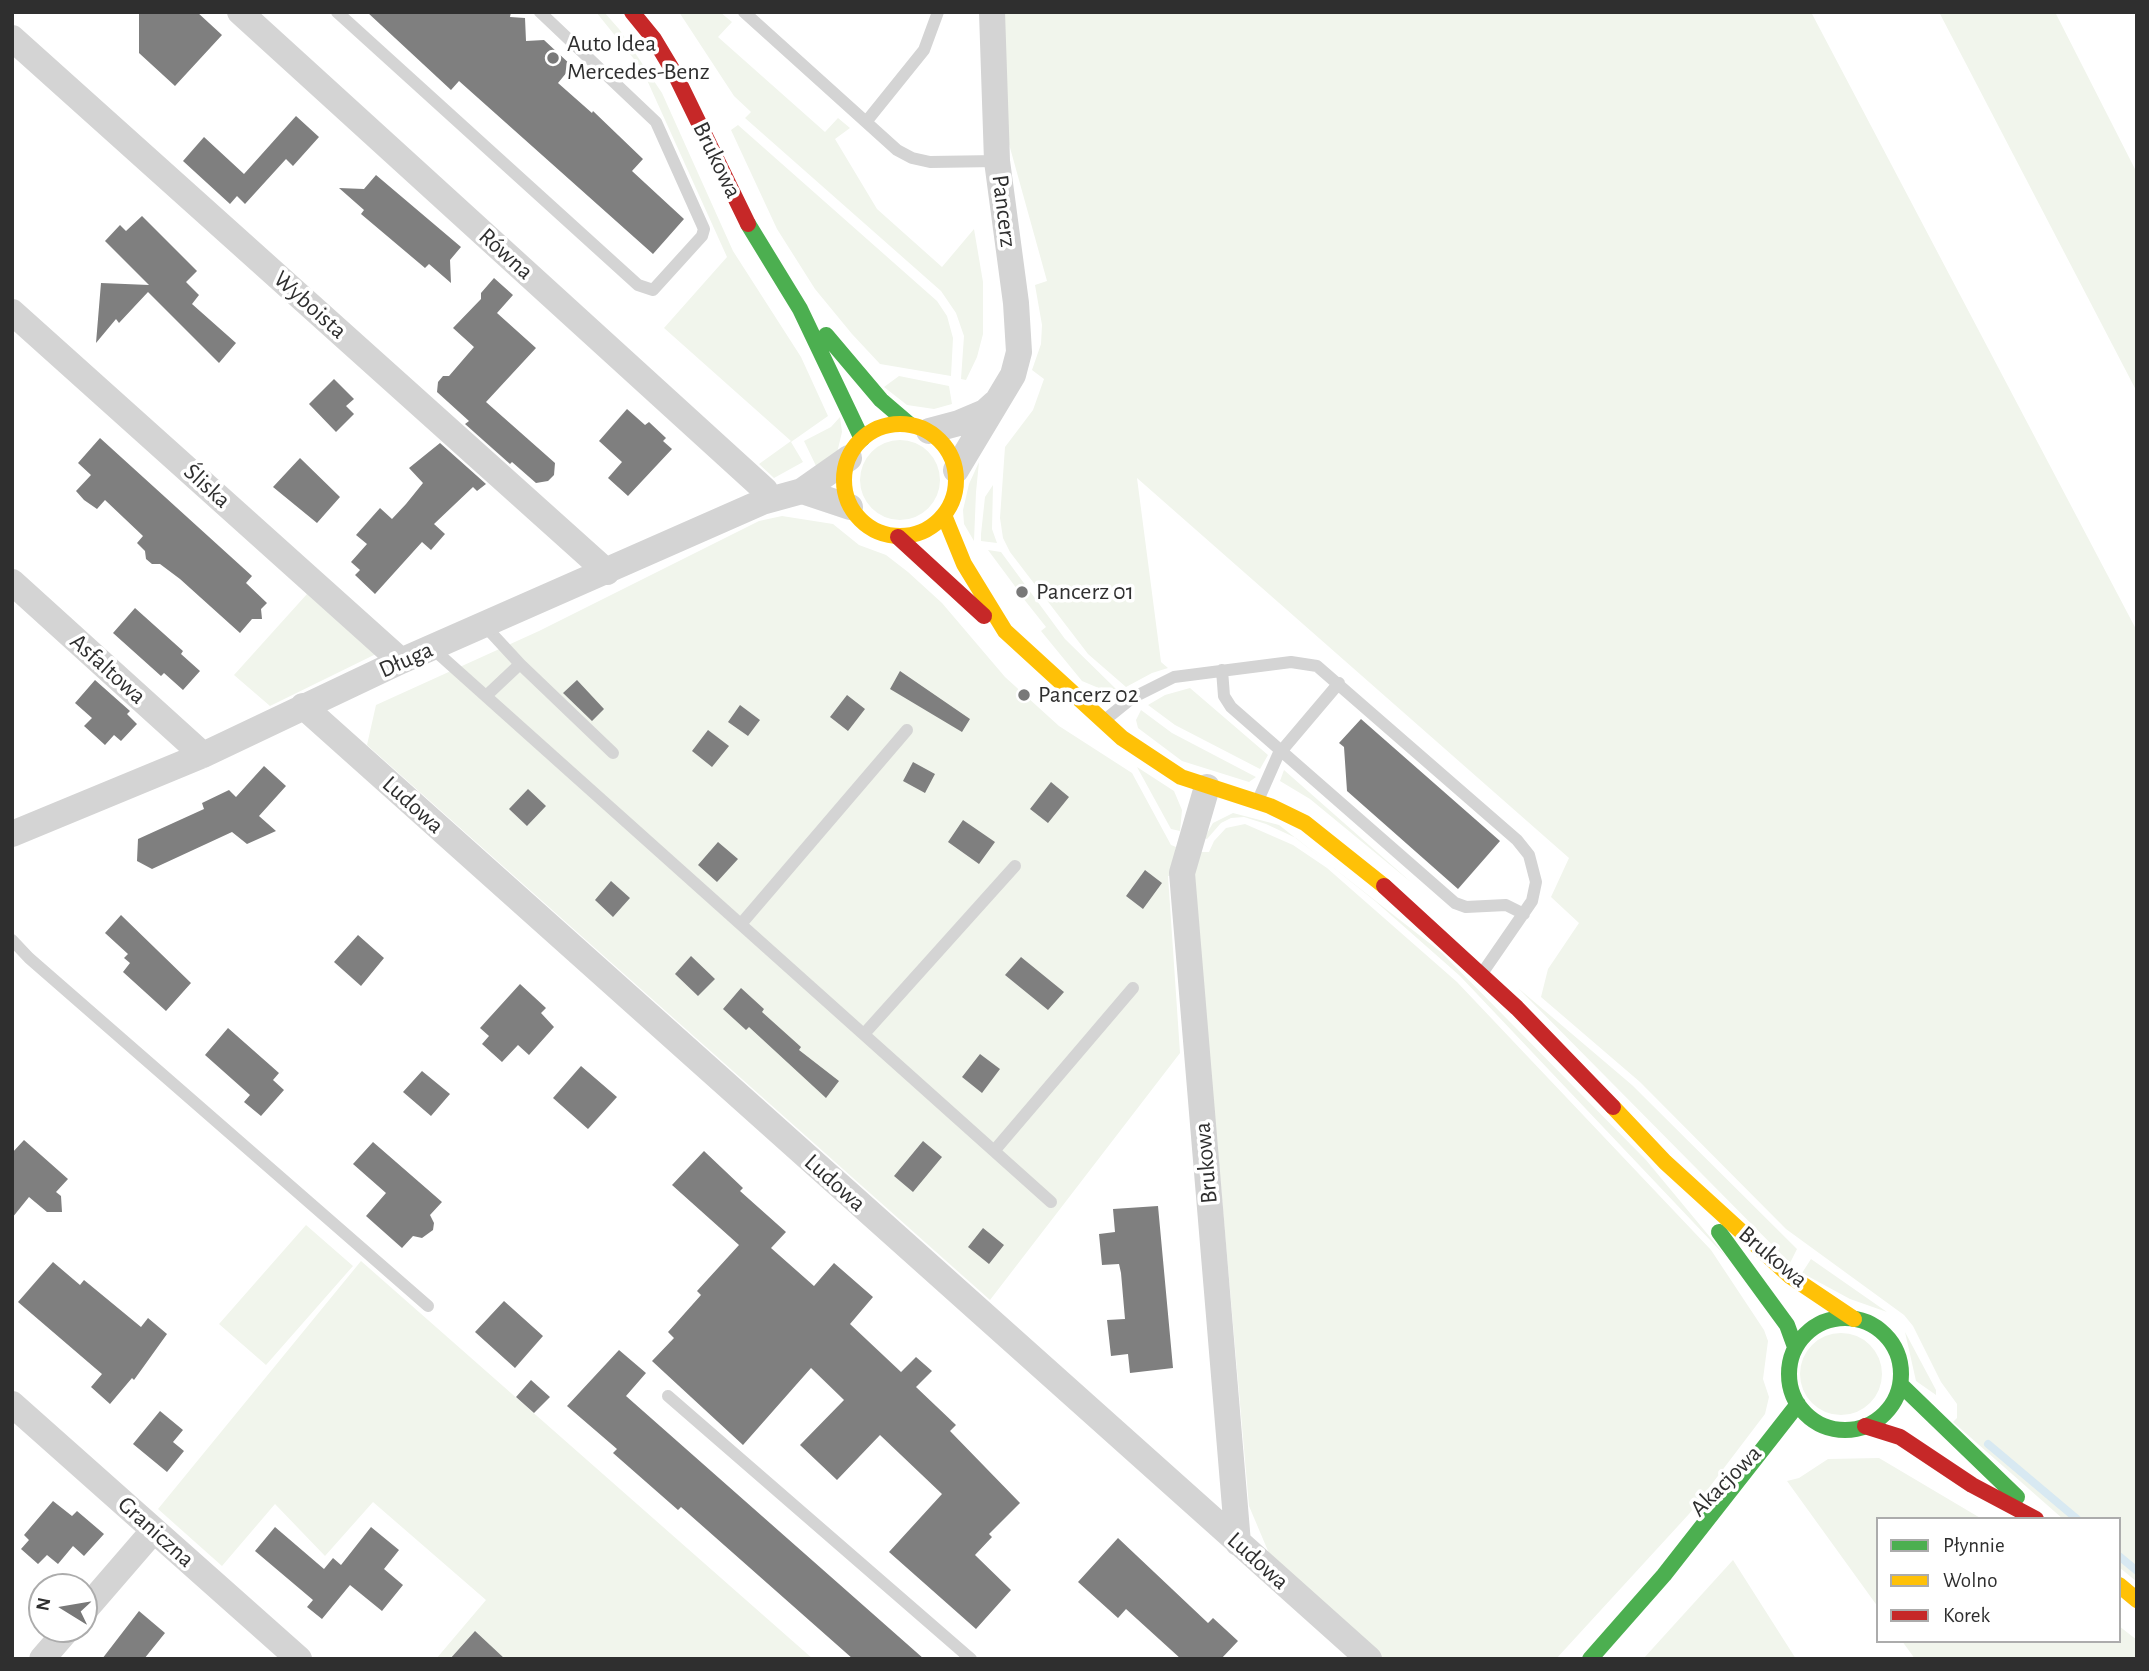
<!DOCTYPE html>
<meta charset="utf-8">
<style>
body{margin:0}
#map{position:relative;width:2149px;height:1671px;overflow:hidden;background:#fff;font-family:"Alegreya Sans",sans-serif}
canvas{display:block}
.frame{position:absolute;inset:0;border:14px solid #2f2f2f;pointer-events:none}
.legend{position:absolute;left:1876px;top:1517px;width:245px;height:126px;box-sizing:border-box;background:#fff;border:2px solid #acacac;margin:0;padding:9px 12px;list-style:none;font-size:21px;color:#2f2f2f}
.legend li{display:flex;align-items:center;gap:14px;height:35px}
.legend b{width:35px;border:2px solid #acacac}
.north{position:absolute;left:28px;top:1573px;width:70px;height:70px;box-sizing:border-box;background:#fff;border:2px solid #acacac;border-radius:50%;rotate:281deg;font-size:19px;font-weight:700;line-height:28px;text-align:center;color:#2f2f2f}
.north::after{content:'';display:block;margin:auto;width:24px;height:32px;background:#787878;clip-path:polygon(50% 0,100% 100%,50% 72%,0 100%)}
</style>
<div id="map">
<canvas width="2149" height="1671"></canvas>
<div class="frame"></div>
<ul class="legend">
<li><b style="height:9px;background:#4caf50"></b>Płynnie</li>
<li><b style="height:9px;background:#ffc107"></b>Wolno</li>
<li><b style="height:9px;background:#c62828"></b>Korek</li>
</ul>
<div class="north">N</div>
</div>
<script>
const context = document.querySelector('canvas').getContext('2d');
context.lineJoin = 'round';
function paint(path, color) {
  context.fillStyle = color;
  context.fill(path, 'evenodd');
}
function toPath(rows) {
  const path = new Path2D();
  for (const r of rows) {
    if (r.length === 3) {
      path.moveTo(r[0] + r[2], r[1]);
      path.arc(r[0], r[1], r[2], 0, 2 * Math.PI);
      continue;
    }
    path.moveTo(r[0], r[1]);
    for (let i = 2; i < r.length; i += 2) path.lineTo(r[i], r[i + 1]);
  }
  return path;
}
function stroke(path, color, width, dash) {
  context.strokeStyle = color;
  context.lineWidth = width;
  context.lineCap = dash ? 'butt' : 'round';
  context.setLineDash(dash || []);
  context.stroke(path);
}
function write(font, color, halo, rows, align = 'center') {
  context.font = font + ' "Alegreya Sans",sans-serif';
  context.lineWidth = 7;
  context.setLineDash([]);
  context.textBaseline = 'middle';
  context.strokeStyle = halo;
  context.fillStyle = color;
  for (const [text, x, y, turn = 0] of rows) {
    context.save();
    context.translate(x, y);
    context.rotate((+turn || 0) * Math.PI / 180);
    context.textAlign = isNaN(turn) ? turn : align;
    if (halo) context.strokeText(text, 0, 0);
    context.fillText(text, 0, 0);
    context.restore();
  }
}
const green = toPath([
 [596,12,604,12,619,29,662,93,733,251,801,357,828,416,791,442,803,462,774,478,759,464,791,441,664,328,727,257,642,69],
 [679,12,720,12,732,22,718,37,825,132,838,118,850,128,835,139,877,209,942,267,974,229,983,282,983,334,977,357,966,380,961,379,964,336,956,313,941,291,745,118,751,112,734,96],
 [1000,12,1811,12,2137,631,2137,1582,2119,1567,2119,1519,2063,1519,1953,1422,1957,1418,1957,1404,1941,1382,1913,1326,1904,1315,1786,1229,1640,1082,1541,997,1548,969,1579,923,1551,897,1569,858,1137,478,1161,662,1168,668,1152,673,1126,687,1088,654,1010,552,1003,538,1000,518,1005,447,1033,410,1044,379,1032,370,1041,344,1042,325,1035,285,1047,281,1004,126],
 [1939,12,2055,12,2137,173,2137,392],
 [738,125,937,301,947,316,953,338,951,376,880,364,852,334,815,289,777,229,731,130],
 [899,376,949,386,952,404,934,409,907,405,884,387],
 [840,417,842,432,837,453,817,468,804,441,831,427],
 [900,480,40],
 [979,462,976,492,974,541,964,524,963,510,969,484],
 [993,485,992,529,997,543,981,541,981,534,985,497],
 [782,516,833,524,859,545,886,555,908,572,942,603,1005,677,1059,726,1132,773,1171,845,1176,847,1172,876,1168,876,1180,1053,990,1300,367,745,376,705,539,631,759,521],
 [988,550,1001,552,1065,639,1116,689,1101,689,1082,681,1041,631,1046,627,1023,598,1027,594,1020,587,1017,589],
 [307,594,376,654,270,706,234,675],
 [1190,688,1268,755,1260,769,1175,725,1148,705,1165,695],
 [1141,710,1172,733,1256,777,1249,782,1182,761,1138,728,1136,720],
 [1137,767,1174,791,1182,810,1180,831,1171,829],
 [1284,770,1412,883,1310,799,1280,781],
 [1233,813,1279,825,1442,953,1646,1160,1729,1260,1460,976,1375,901,1296,838,1266,824,1244,817,1231,818,1221,823,1207,839,1204,838,1213,823],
 [1245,824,1293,845,1327,868,1457,982,1711,1250,1764,1330,1768,1341,1763,1379,1769,1397,1765,1414,1689,1514,1556,1659,1384,1659,1271,1558,1249,1506,1193,869,1198,852,1209,852,1214,841,1226,828],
 [1518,988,1632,1085,1797,1249,1790,1263],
 [306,1225,353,1266,266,1365,219,1324],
 [1811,1259,1887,1312,1850,1299,1802,1273],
 [361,1261,813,1659,436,1659,486,1600,373,1502,325,1556,275,1504,222,1566,158,1509],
 [1905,1332,1936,1390,1936,1395,1916,1381],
 [1841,1374,41],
 [1879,1458,1982,1519,1878,1519,1878,1607,1787,1481,1799,1478,1828,1459],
 [1733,1560,1796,1659,1643,1659],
 [2119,1626,2137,1640,2137,1659,1915,1659,1902,1641,2119,1641]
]);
const stream = toPath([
 [1988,1444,2077,1519],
 [2119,1556,2137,1571]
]);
const building = toPath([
 [139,12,197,12,222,35,175,86,139,53],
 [367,12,511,12,510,17,525,18,526,41,544,40,572,66,558,83,592,113,593,111,643,159,632,171,684,219,653,254,459,81,451,90],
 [296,116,319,137,293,166,286,159,245,204,237,196,230,204,183,161,204,137,244,174],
 [376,175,461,247,450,260,451,283,429,264,425,268,361,214,364,210,339,188,364,189],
 [142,216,197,271,186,282,199,295,192,304,236,343,219,363,148,292,119,323,116,319,96,343,101,283,149,285,105,241,120,225,126,231],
 [494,278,513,295,497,313,536,348,486,402,555,463,554,475,548,481,536,483,512,462,510,464,465,424,469,421,437,392,438,382,443,376,449,376,474,347,453,328,481,299,481,293],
 [334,379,354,399,346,406,354,414,336,432,309,404],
 [627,409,645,425,649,422,666,438,663,441,672,449,628,496,608,478,622,462,599,441],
 [100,438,252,576,246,583,267,603,261,609,262,619,252,619,240,633,180,579,160,564,152,564,146,559,145,551,137,543,143,536,105,500,97,509,84,500,76,491,91,475,78,463],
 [440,443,486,484,477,491,473,487,434,524,445,534,431,550,422,542,375,594,355,575,360,570,351,562,367,544,356,535,380,508,392,519,406,504,423,483,409,468],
 [300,458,340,497,317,523,273,487],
 [135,608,183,651,181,654,200,671,183,690,164,673,161,676,113,633],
 [900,671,970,719,962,732,890,689],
 [95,680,130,711,127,714,137,724,121,741,114,735,105,745,84,726,92,718,75,703],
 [577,680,604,709,592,721,563,693],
 [847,695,865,709,848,731,830,717],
 [740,705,760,720,748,736,728,722],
 [1361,719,1500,841,1458,889,1347,791,1344,747,1339,743],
 [708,730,729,746,712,767,692,751],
 [913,762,935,774,925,793,903,781],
 [264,766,286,786,259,816,276,831,247,844,232,832,152,869,137,861,138,839,204,809,202,803,229,790,236,797],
 [1051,782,1069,797,1048,823,1030,809],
 [528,789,546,806,527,826,509,809],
 [963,820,995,842,979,864,948,842],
 [718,842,738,859,717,882,698,865],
 [1145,870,1162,883,1143,909,1126,896],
 [611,881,630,898,613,917,595,900],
 [121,915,191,983,166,1011,123,972,130,963,124,958,128,954,105,933],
 [358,935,384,958,361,986,334,962],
 [691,956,715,979,698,996,675,974],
 [1021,957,1064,992,1048,1010,1005,975],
 [520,984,546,1008,541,1013,554,1027,529,1055,518,1045,502,1062,482,1044,489,1036,480,1028],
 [741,988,764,1009,762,1012,801,1047,799,1050,839,1081,826,1098,749,1027,746,1030,723,1009],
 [228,1028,279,1073,273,1080,284,1090,261,1116,244,1102,250,1095,205,1055],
 [980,1054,1000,1069,982,1093,962,1077],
 [581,1066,617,1097,588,1129,553,1098],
 [422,1071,450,1094,431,1116,403,1092],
 [24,1140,68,1179,56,1192,61,1196,62,1212,47,1212,29,1197,12,1218,12,1153],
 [923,1141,942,1157,913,1192,894,1176],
 [373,1142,442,1202,430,1215,434,1223,433,1230,422,1238,413,1236,402,1248,366,1216,386,1193,353,1164],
 [704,1151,743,1188,740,1191,786,1232,771,1248,814,1286,834,1263,873,1297,850,1324,901,1372,916,1357,932,1371,916,1387,956,1425,950,1431,1020,1503,989,1534,992,1537,975,1555,1011,1590,976,1629,889,1552,942,1494,880,1435,837,1480,800,1445,844,1400,811,1368,743,1445,652,1361,674,1338,668,1332,701,1295,697,1291,739,1245,672,1185],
 [1158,1206,1173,1368,1130,1373,1128,1354,1111,1356,1107,1320,1125,1319,1121,1273,1119,1264,1102,1265,1099,1234,1115,1232,1113,1209],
 [983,1228,1004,1245,989,1264,968,1247],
 [53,1262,80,1285,84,1280,141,1327,148,1318,167,1334,134,1380,132,1378,110,1404,91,1387,102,1374,18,1302],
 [504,1301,543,1336,515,1368,475,1332],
 [619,1350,646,1373,626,1396,924,1659,853,1659,681,1507,678,1510,613,1453,617,1449,567,1406],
 [531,1380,550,1397,534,1413,516,1397],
 [160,1411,183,1430,173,1442,184,1451,167,1472,133,1444],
 [53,1501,72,1516,77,1511,104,1534,84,1556,73,1546,58,1564,47,1555,38,1564,21,1549,29,1540,24,1535],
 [275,1527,324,1569,333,1558,341,1565,371,1527,399,1550,384,1569,403,1585,382,1611,350,1585,322,1619,307,1607,313,1600,255,1551],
 [1118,1538,1208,1623,1213,1618,1238,1641,1221,1659,1181,1659,1126,1609,1118,1618,1078,1582],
 [139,1611,165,1633,144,1659,102,1659],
 [475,1631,505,1659,450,1659]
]);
const lane = toPath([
 [337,12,638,285,653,290,702,236,704,229,656,122,540,12],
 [744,12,897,150,912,158,930,162,997,161],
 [866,122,924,50,938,12],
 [484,625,520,664,486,696],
 [432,648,1051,1202],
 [520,664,613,753],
 [1222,670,1224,696,1231,707,1455,903,1466,907,1506,905,1524,914],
 [1106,719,1132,698,1174,677,1291,662,1317,666,1517,840,1529,855,1536,882,1532,901,1483,972],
 [1259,798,1278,755,1339,683],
 [741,924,907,730],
 [12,940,29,958,428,1306],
 [864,1034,1015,866],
 [994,1151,1133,988],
 [668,1396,971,1659]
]);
const street = toPath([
 [240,12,765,490,770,499],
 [12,38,607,572],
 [12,312,401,661],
 [929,431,959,423,985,412,995,403],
 [956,470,1013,375,1019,352,1016,303,997,161,992,12],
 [802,491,850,507],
 [12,582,203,755],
 [303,706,1369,1659],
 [1207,787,1182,873,1238,1543],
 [12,834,203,755,401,661,762,502,802,491,849,458],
 [12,1404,299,1659],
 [84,1611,154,1530],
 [42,1659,68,1629]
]);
const fast = toPath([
 [748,224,800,309,862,439],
 [826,335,881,400,909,424],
 [1719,1232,1787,1325,1795,1347],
 [1845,1374,56],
 [1900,1384,2017,1497],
 [1590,1659,1664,1575,1798,1404]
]);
const slow = toPath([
 [900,480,56],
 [944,515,964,564,1005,631,1122,738,1181,777,1270,806,1305,823,1384,886],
 [1613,1107,1665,1162,1790,1276,1854,1319],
 [2119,1585,2137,1600]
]);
const jam = toPath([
 [632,12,654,39,675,74,748,224],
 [898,537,984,616],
 [1384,886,1517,1008,1613,1107],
 [1865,1426,1900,1437,1972,1485,2036,1519]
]);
const markers = [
 [553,58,7,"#787878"],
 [1022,592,7,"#787878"],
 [1024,695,7,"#787878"]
];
const poiNames = [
 ["Auto Idea",567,44],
 ["Mercedes-Benz",567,72],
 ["Pancerz 01",1036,592],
 ["Pancerz 02",1038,695]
];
const streetNames = [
 ["Brukowa",717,160,64],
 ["Pancerz",1004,211,83],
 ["Równa",506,254,42],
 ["Wyboista",310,305,42],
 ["Śliska",207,486,42],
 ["Długa",406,660,-24],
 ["Asfaltowa",108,669,42],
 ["Ludowa",413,805,42],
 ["Brukowa",1206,1163,-95],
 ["Ludowa",835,1183,42],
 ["Brukowa",1773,1257,40],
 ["Akacjowa",1726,1481,-45],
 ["Graniczna",156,1532,42],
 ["Ludowa",1258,1561,42]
];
paint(green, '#f1f5ec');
stroke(stream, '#d8e9f2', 8);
paint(building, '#7f7f7f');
stroke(lane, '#d4d4d4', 12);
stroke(street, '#d4d4d4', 26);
stroke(fast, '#4caf50', 16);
stroke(slow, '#ffc107', 16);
stroke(jam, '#c62828', 16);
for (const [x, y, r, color] of markers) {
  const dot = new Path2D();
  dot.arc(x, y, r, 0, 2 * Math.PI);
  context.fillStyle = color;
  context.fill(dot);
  stroke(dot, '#fff', 2.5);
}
write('24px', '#2f2f2f', '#fff', poiNames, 'left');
write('24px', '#2f2f2f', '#fff', streetNames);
</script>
